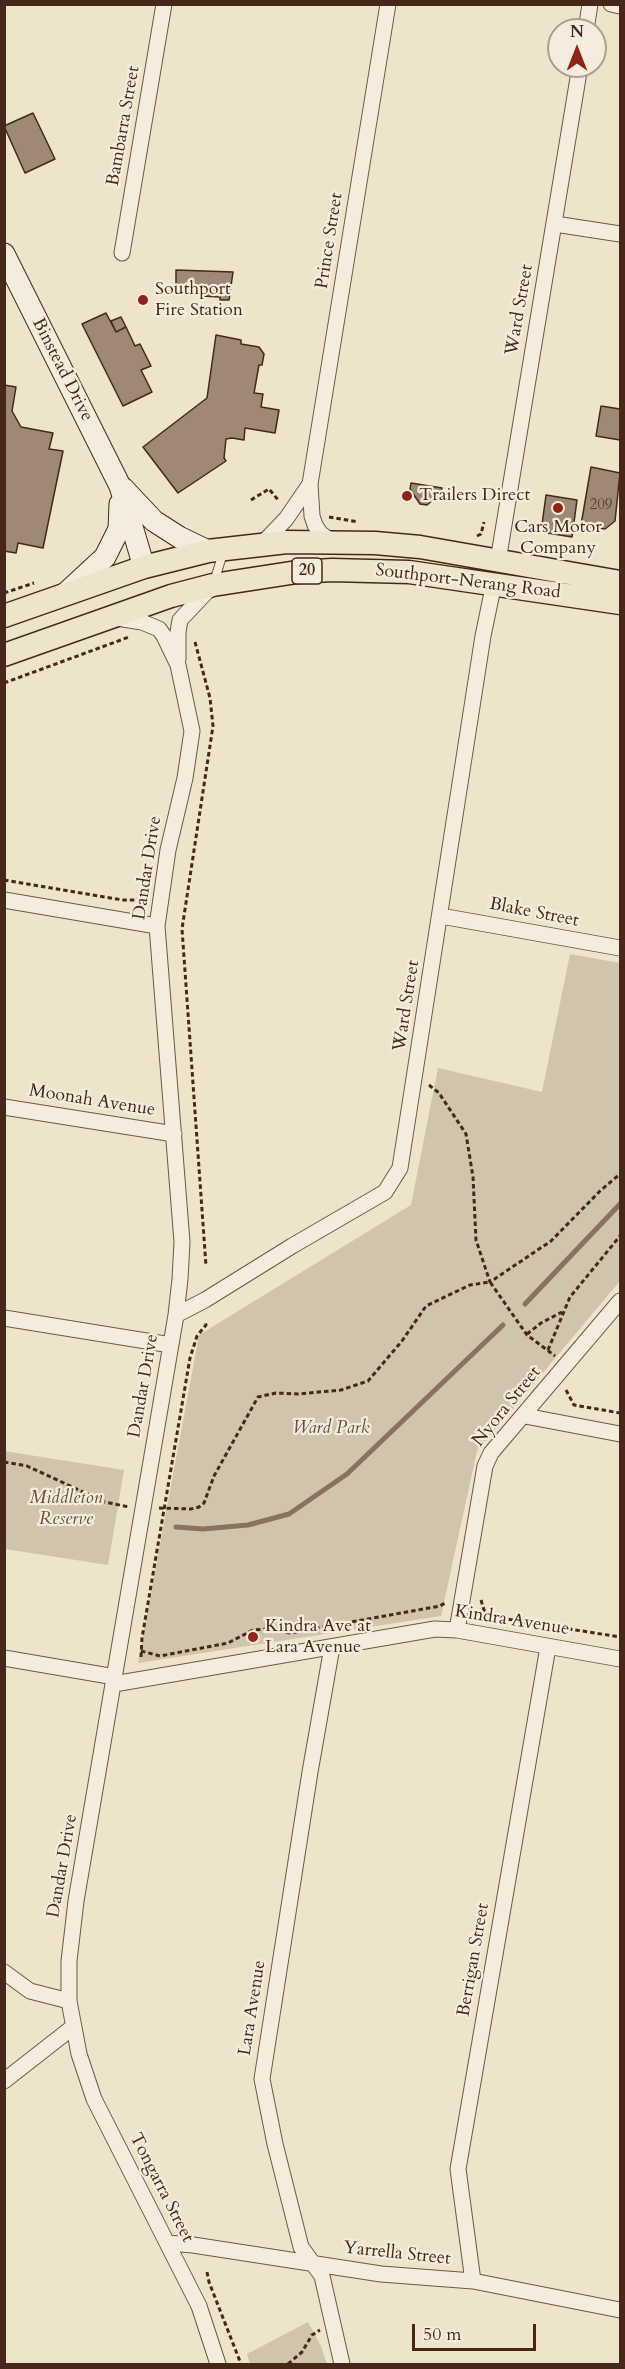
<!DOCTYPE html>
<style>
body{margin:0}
#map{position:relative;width:625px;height:2369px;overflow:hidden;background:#eee4ca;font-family:Cardo,serif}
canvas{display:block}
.frame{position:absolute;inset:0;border:6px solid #462719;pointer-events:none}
.north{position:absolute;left:547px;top:18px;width:60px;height:60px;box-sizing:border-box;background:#f4eddd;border:2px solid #ae9e8f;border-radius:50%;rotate:0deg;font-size:16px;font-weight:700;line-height:24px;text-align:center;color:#462719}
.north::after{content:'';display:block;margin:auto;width:21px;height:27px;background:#8f2418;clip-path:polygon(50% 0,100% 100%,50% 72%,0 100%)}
.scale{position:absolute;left:412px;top:2324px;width:124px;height:27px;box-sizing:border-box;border:3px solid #462719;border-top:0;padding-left:8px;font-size:18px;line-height:21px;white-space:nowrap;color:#462719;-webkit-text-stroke:4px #f4eddd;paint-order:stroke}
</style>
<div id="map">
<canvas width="625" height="2369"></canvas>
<div class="frame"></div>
<div class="north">N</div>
<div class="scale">50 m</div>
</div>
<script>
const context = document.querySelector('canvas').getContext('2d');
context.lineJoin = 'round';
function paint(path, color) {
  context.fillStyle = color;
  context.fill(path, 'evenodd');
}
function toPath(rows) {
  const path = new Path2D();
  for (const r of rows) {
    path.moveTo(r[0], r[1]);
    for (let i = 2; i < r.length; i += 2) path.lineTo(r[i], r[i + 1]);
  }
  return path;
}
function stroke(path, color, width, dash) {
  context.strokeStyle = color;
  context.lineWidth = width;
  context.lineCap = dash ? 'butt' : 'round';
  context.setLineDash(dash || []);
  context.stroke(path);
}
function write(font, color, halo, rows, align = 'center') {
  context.font = font + ' Cardo,serif';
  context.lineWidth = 4.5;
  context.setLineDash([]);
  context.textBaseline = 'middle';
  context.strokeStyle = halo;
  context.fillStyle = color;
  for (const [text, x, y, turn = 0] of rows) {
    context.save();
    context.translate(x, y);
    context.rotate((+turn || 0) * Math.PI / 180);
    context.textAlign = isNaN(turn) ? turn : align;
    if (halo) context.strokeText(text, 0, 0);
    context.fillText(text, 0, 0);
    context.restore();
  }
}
const green = toPath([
 [570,954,620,963,620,1281,477,1451,441,1616,138,1663,199,1335,411,1205,438,1068,542,1092],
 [4,1451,124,1470,108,1565,5,1549],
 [308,2322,321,2346,327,2364,250,2364,247,2354]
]);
const stream = toPath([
 [525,1304,620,1204],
 [176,1527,203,1529,248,1525,289,1514,347,1474,503,1325]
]);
const building = toPath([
 [33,113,55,159,25,173,4,126,33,113],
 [176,270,233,272,229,300,220,300,220,297,202,296,202,288,176,288,176,270],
 [106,313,116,332,126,327,135,346,140,344,151,366,141,370,152,392,123,406,82,324,106,313],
 [121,317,126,327,116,332,111,321,121,317],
 [216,335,241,340,241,344,259,347,264,354,262,365,259,365,254,393,263,394,261,407,279,410,275,433,245,428,244,440,232,438,226,439,224,458,226,461,178,493,143,447,207,398,216,335],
 [4,385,16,387,12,411,21,427,53,433,49,449,63,451,43,548,18,543,16,553,4,551,4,385],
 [601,406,620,409,620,440,596,436,601,406],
 [591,467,620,473,615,521,605,529,581,525,591,467],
 [411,483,442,488,441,493,427,505,420,504,410,489,411,483],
 [546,495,577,500,572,537,541,532,546,495]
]);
const path = toPath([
 [251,500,269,489,279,501],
 [329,517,358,522],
 [477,536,481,534,484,522],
 [4,593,34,583],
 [195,642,210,698,213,726,182,929,206,1266],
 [4,683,129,637],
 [4,880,123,900,141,900],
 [429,1085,439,1093,466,1134,473,1177,476,1240,490,1282,551,1241,600,1191,620,1174],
 [527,1334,541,1323,562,1312],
 [548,1350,570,1297,620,1236],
 [566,1390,574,1405,620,1413],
 [4,1462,27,1466,105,1502,129,1507],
 [159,1508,191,1509,199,1507,204,1503,214,1476,258,1397,276,1393,298,1394,341,1390,368,1381,402,1341,426,1306,470,1285,490,1282,527,1335,555,1356],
 [481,1600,484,1610,494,1617,620,1637],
 [141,1651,160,1656,228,1643,253,1630,266,1629,290,1633,440,1606,445,1603],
 [141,1657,142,1638,190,1358,197,1336,206,1325,205,1321],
 [207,2272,209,2282,241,2364],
 [288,2364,302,2352,312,2335,320,2330]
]);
const lane = toPath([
 [214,582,223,553]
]);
const street = toPath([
 [611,4,620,6],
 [586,30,590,4],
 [555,224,620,234],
 [122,253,164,4],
 [331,541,320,533,315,525,312,516,310,484,388,4],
 [262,544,286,519,310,484],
 [498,561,580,66],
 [117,618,142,622,159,629,164,636,178,665,192,731,185,778,168,850,157,926,182,1242,180,1279,176,1315,76,1901,69,1961,69,2001,79,2054,94,2099,199,2306,218,2364],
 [178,659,178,632,180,620,213,585],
 [4,900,157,926],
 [441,916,620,948],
 [4,1107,174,1134],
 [176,1315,205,1300,292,1246,385,1192,400,1168,483,636,494,583],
 [4,1318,171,1345],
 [525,1416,620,1434],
 [457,1630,485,1466,491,1453,620,1301],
 [332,1647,310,1772,262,2079,275,2144,301,2247,322,2276,342,2364],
 [4,1658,115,1677],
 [114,1684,435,1629,457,1630,620,1659],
 [4,1972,30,1991,69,2001],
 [4,2081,73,2027],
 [168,2243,193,2245,381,2274,473,2281,620,2310],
 [473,2281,458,2169,548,1647]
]);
const secondary = toPath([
 [4,254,120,486,144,567],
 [123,488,154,521,179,537,208,551],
 [65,594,105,557,119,529,120,504]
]);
const primary = toPath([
 [4,616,144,567,208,551,287,542,375,543,420,547,620,582],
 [4,655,171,596,213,585,297,572,332,570,409,572,620,603]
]);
const markers = [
 [143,300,6,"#8f2418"],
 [407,496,6,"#8f2418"],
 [558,508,6,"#8f2418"],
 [253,1637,6,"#8f2418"]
];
const numberNames = [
 ["209",601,506]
];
const shields = [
 [307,571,30]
];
const shieldNames = [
 ["20",307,571]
];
const streetNames = [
 ["Bambarra Street",124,126,-80],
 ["Prince Street",330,241,-81],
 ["Ward Street",520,310,-80],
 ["Binstead Drive",62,370,63],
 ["Southport-Nerang Road",468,582,7],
 ["Dandar Drive",148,868,-81],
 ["Blake Street",534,913,11],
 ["Ward Street",407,1006,-81],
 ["Moonah Avenue",92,1101,9],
 ["Dandar Drive",144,1386,-80],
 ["Nyora Street",507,1407,-51],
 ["Kindra Avenue",512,1621,9],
 ["Dandar Drive",63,1866,-80],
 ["Berrigan Street",474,1960,-80],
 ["Lara Avenue",253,2008,-81],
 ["Tongarra Street",161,2188,63],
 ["Yarrella Street",397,2254,6]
];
const poiNames = [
 ["Southport",155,290],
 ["Fire Station",155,311],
 ["Trailers Direct",419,496],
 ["Cars Motor",558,528,"center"],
 ["Company",558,549,"center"],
 ["Kindra Ave at",265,1627],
 ["Lara Avenue",265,1648]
];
const parkNames = [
 ["Ward Park",331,1429],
 ["Middleton",66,1499],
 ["Reserve",66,1520]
];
paint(green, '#d1c4ac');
stroke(stream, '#89725f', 5);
paint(building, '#9d8975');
stroke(building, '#462719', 1.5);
stroke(lane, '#705645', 10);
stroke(street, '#705645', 17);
stroke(secondary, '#462719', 23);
stroke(primary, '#462719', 25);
stroke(path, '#462719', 3, [4.5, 3]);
stroke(lane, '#f4eddd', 8);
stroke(street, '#f4eddd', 15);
stroke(secondary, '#f4eddd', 21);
stroke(primary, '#eee4ca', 22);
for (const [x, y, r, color] of markers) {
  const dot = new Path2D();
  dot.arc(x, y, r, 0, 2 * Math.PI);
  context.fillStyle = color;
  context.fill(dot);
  stroke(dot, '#f4eddd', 2);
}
write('15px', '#5c4030', null, numberNames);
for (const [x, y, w] of shields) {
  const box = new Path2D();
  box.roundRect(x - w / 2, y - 13, w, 26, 4.5);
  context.fillStyle = '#f4eddd';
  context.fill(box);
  stroke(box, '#462719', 1.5);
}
write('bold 16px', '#462719', null, shieldNames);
write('18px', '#462719', '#f4eddd', streetNames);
write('18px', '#462719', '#f4eddd', poiNames, 'left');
write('italic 18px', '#694e3e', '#f4eddd', parkNames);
</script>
